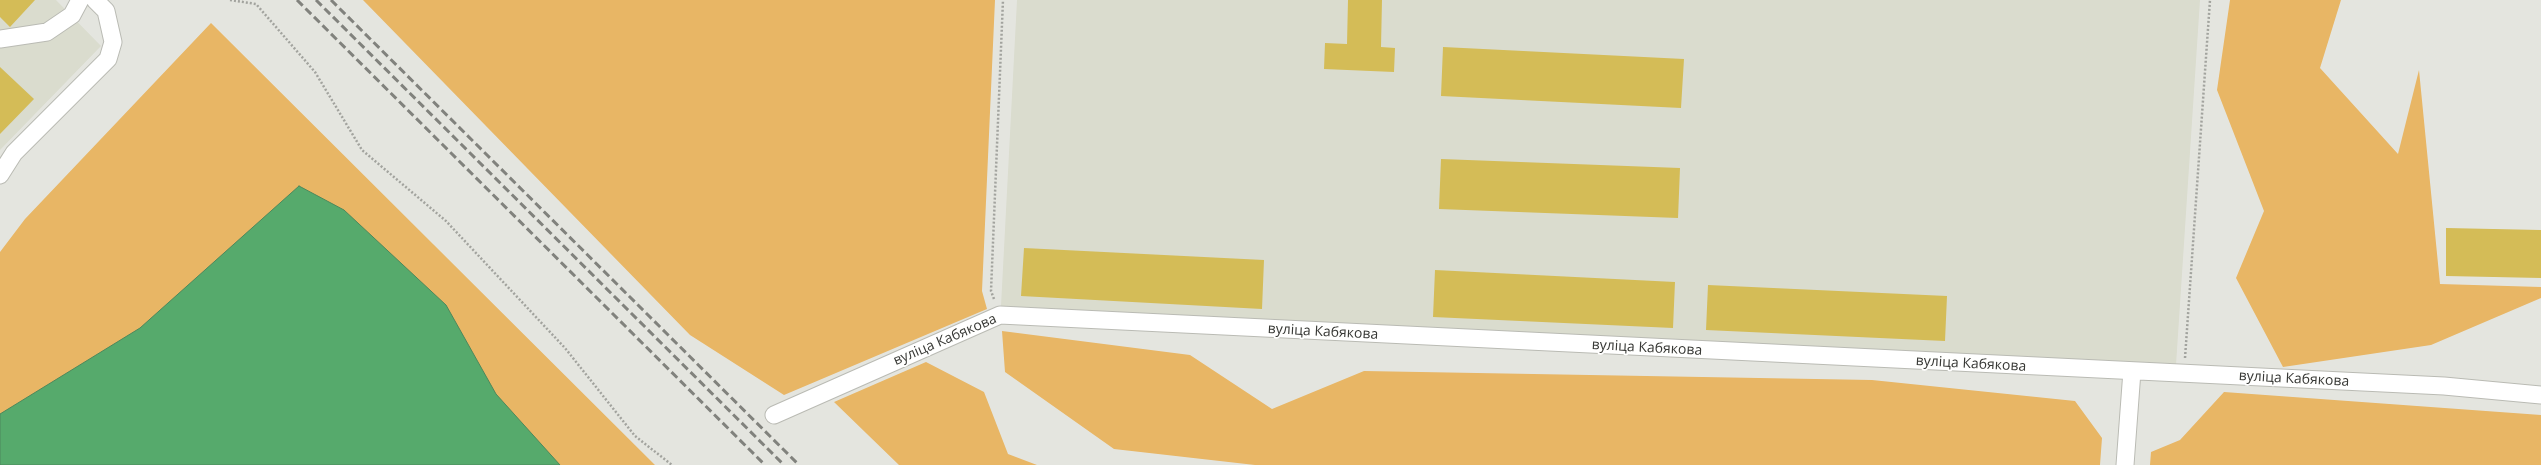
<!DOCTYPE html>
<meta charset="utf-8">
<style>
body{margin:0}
canvas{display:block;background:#e4e5df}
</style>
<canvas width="2541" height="465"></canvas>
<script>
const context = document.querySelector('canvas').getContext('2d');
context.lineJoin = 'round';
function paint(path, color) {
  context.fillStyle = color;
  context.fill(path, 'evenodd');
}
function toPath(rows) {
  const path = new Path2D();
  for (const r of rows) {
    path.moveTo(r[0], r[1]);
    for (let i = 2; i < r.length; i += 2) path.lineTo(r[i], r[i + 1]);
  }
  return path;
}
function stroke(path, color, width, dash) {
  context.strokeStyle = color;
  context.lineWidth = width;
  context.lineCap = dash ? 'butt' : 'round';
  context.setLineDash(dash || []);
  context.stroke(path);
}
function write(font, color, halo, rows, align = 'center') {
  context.font = font + ' "Open Sans",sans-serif';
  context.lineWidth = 3.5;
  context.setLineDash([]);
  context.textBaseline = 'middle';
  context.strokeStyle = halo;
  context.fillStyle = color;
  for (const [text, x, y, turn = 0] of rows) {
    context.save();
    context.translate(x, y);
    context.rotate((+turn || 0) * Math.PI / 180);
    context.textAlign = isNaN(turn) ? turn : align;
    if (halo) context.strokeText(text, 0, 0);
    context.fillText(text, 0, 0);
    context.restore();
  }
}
const built = toPath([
 [0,0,56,0,101,46,0,150],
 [1017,0,2200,0,2176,365,1001,306]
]);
const green = toPath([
 [363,0,995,0,982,291,987,309,784,395,690,335],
 [2230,0,2341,0,2320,68,2398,154,2419,70,2440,284,2541,287,2541,298,2431,345,2283,367,2236,278,2264,211,2217,90],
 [211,23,655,465,0,465,0,252,25,219],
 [1002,331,1190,355,1272,409,1364,371,1872,380,2075,401,2102,438,2100,465,1255,465,1114,449,1005,372],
 [926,362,984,392,1008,454,1037,465,899,465,834,402],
 [2224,392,2541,415,2541,465,2150,465,2151,452,2180,440]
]);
const water = toPath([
 [299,186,344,210,446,305,496,394,560,465,0,465,0,414,140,328,299,186]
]);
const building = toPath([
 [0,0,35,0,10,27,0,17],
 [1348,0,1382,0,1381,47,1395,48,1394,72,1324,69,1325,43,1347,44],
 [1443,47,1684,59,1681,108,1441,96],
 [0,67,34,99,0,134],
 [1441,159,1680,168,1678,218,1439,209],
 [2446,228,2541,230,2541,278,2446,276],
 [1024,248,1264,260,1262,309,1021,296],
 [1435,270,1675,282,1673,328,1433,317],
 [1708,285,1947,296,1945,341,1706,330]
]);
const path = toPath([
 [230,0,256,4,315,72,362,150,446,221,565,348,635,436,672,465],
 [994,299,991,291,1003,0],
 [2185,358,2210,0]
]);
const minor = toPath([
 [0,39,47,32,72,15,80,0],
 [0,175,14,153,108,59,113,42,106,11,95,0],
 [774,415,1000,315,2444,386,2541,395],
 [2125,465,2132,371]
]);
const rail = toPath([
 [297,0,765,465],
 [316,0,784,465],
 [331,0,799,465]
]);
const streetNames = [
 ["вуліца Кабякова",1323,332,3],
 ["вуліца Кабякова",945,340,-23],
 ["вуліца Кабякова",1647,348,3],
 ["вуліца Кабякова",1971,364,3],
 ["вуліца Кабякова",2294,379,3]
];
paint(built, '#dadcce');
paint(green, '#e8b665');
paint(water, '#56aa6c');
stroke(water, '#4d885c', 1);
paint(building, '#d4bc57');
stroke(minor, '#babbb4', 19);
stroke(path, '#a2a39e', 2.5, [2, 2]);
stroke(minor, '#fff', 17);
stroke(rail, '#81827d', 3, [8, 4]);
write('14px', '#373835', '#fffffe', streetNames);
</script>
